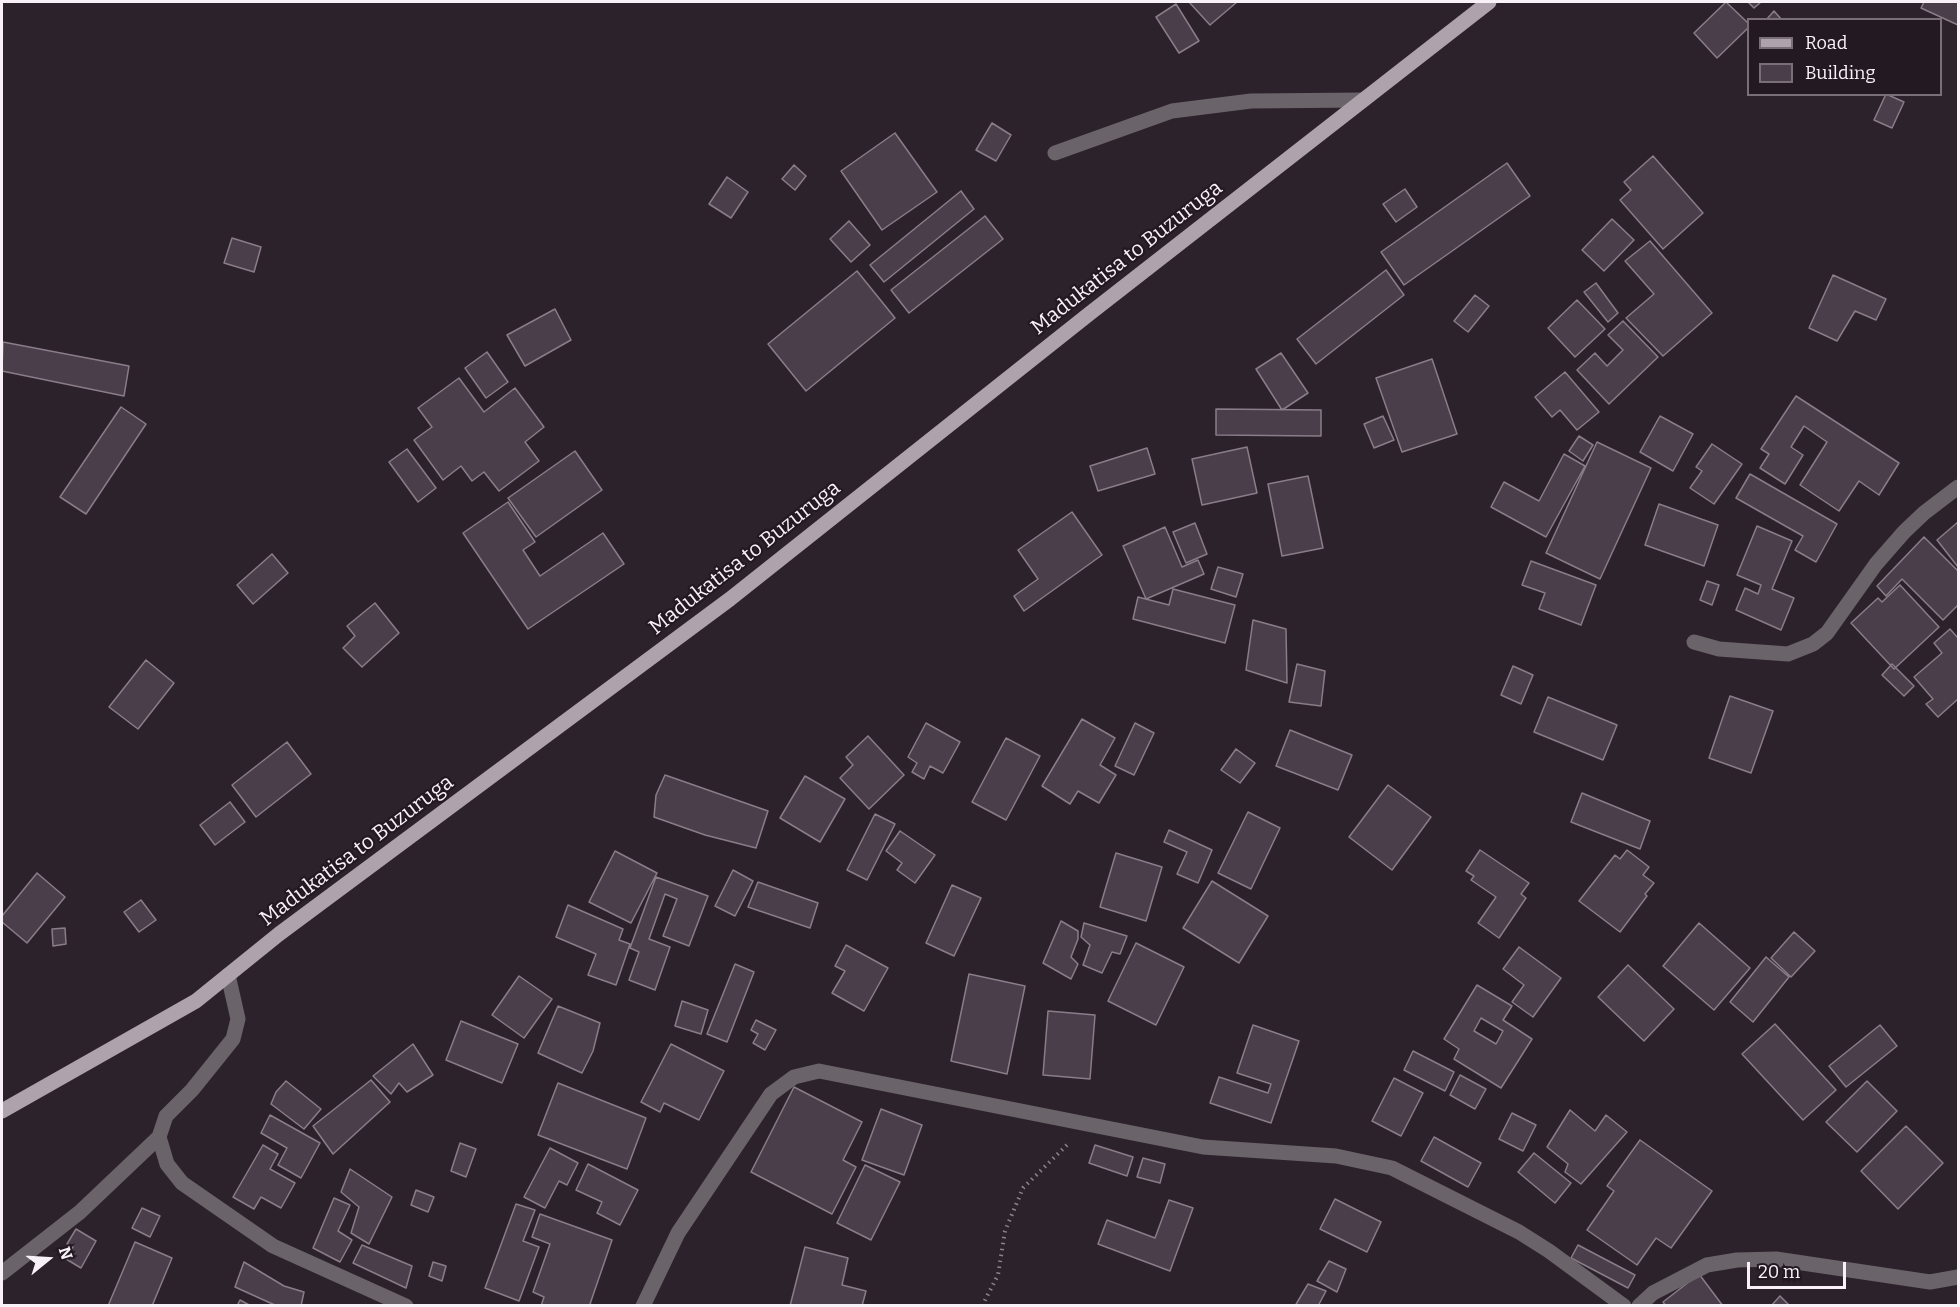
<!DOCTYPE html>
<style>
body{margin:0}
#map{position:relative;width:1960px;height:1307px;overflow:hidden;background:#2c222c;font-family:Bitter,serif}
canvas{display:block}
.frame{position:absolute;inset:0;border:3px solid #f8f1f8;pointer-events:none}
.legend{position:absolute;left:1747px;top:18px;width:195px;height:78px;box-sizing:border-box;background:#231922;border:2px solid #786f78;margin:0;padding:8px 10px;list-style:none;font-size:18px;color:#f8f1f8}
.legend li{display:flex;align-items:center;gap:12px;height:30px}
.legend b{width:30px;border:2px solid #786f78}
.north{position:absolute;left:18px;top:1229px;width:60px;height:60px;-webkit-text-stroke:4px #231922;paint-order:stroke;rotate:72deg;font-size:16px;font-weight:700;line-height:24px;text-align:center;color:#f8f1f8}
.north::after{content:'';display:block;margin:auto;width:21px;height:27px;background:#f8f1f8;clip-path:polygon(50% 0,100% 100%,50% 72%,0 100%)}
.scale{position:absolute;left:1747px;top:1262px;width:99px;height:27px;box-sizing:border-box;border:3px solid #f8f1f8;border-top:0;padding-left:8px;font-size:18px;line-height:21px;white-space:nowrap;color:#f8f1f8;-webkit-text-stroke:4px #231922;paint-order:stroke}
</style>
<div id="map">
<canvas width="1960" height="1307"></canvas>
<div class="frame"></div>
<ul class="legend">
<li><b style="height:8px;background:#aea3ad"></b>Road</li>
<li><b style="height:16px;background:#493e49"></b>Building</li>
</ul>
<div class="north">N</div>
<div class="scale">20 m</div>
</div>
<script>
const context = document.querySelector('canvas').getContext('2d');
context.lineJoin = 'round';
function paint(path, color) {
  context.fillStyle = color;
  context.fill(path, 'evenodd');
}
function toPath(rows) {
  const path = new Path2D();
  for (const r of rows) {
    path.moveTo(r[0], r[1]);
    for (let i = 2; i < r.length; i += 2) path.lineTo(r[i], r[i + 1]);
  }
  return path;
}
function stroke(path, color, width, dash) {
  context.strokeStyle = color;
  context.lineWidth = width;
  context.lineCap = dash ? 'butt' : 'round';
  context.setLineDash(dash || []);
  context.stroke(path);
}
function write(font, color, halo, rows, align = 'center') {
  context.font = font + ' Bitter,serif';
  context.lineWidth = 4.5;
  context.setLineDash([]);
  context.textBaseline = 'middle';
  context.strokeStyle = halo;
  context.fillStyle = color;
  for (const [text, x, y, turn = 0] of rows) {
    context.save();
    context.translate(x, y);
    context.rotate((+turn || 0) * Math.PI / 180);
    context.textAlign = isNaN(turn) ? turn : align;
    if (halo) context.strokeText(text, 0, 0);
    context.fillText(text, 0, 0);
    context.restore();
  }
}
const building = toPath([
 [1189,2,1237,2,1210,25,1189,2],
 [1726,2,1748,23,1748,28,1717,58,1694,33,1726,2],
 [1748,2,1761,2,1754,8,1748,2],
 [1924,2,1958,2,1958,25,1921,8,1924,2],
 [1176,4,1199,41,1179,53,1156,17,1176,4],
 [1774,11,1782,20,1766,20,1774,11],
 [1886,94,1904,102,1892,128,1874,120,1886,94],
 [992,123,1011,135,996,161,976,150,992,123],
 [895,133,937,192,882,230,841,171,895,133],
 [1653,156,1703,213,1663,249,1620,200,1631,190,1624,182,1653,156],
 [1507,163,1530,196,1404,285,1381,252,1507,163],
 [794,165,806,176,795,190,782,179,794,165],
 [727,177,748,192,731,218,709,204,727,177],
 [1405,189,1417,207,1396,222,1383,204,1405,189],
 [961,191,974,209,884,282,870,265,961,191],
 [985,216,1003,239,909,313,891,290,985,216],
 [1612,219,1634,240,1604,271,1582,250,1612,219],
 [849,221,870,245,851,262,830,239,849,221],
 [232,238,261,247,254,272,224,263,232,238],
 [1650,241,1712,313,1663,356,1626,318,1654,294,1625,261,1650,241],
 [1386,270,1404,295,1316,364,1297,339,1386,270],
 [857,271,895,318,806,391,768,344,857,271],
 [1833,275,1886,299,1876,320,1855,311,1837,341,1809,328,1833,275],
 [1596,283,1618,313,1608,322,1584,292,1596,283],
 [1475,295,1489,306,1468,332,1454,321,1475,295],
 [1577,300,1605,329,1575,357,1548,328,1577,300],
 [555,309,571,340,525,366,507,335,555,309],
 [1623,321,1658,357,1609,404,1577,370,1595,353,1607,366,1623,350,1608,335,1623,321],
 [3,342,129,366,124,396,2,371,3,342],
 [487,352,508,382,486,398,465,368,487,352],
 [1281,353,1308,393,1282,410,1256,369,1281,353],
 [1432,359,1457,434,1402,452,1376,378,1432,359],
 [1565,372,1599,412,1577,430,1560,410,1552,417,1535,397,1565,372],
 [459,378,484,412,515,388,544,427,525,442,539,461,499,491,484,472,472,481,461,466,443,480,414,440,432,427,418,408,459,378],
 [1796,396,1899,463,1879,495,1859,481,1839,511,1800,485,1827,442,1804,426,1791,447,1803,455,1785,484,1760,468,1769,454,1761,449,1796,396],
 [121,407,146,424,86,514,60,497,121,407],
 [1216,409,1321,410,1321,436,1216,435,1216,409],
 [1383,416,1394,440,1374,448,1364,424,1383,416],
 [1660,416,1693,434,1673,471,1640,452,1660,416],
 [1579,436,1593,445,1583,461,1569,451,1579,436],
 [1597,442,1651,468,1600,579,1546,553,1597,442],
 [1712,444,1742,464,1714,504,1690,488,1702,471,1696,467,1712,444],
 [1247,447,1257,493,1202,505,1192,459,1247,447],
 [1147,448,1155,474,1098,491,1090,466,1147,448],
 [407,449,436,488,418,502,389,462,407,449],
 [575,451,602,490,536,537,508,498,575,451],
 [1564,454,1585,466,1546,537,1491,507,1504,482,1539,501,1564,454],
 [1750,474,1837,524,1816,562,1795,550,1803,536,1736,498,1750,474],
 [1308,476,1323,548,1282,556,1268,484,1308,476],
 [508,502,535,542,523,550,540,576,603,533,624,564,528,629,463,533,508,502],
 [1659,504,1718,525,1704,566,1645,545,1659,504],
 [1072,512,1102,555,1024,611,1014,596,1038,579,1018,550,1072,512],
 [1958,522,1958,567,1937,540,1958,522],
 [1195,523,1207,554,1186,563,1173,532,1195,523],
 [1757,526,1792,541,1772,589,1794,598,1781,630,1736,610,1745,588,1758,594,1761,585,1737,575,1757,526],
 [1165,527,1182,567,1198,560,1204,574,1146,599,1123,546,1165,527],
 [1924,537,1958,571,1958,605,1943,620,1902,579,1886,596,1877,586,1924,537],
 [272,554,288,573,253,604,237,585,272,554],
 [1531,561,1596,585,1581,625,1539,609,1545,593,1522,585,1531,561],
 [1218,567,1243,574,1236,597,1211,589,1218,567],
 [1707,581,1719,585,1712,605,1700,600,1707,581],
 [1900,585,1939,627,1894,669,1851,623,1878,598,1882,602,1900,585],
 [1173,589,1235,605,1225,643,1133,619,1138,597,1169,605,1173,589],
 [375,603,399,633,362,667,343,648,355,636,347,626,375,603],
 [1253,620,1286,629,1287,683,1246,670,1253,620],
 [1950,629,1958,638,1958,699,1938,717,1926,704,1933,699,1914,677,1942,653,1934,643,1950,629],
 [146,660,174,683,138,729,109,707,146,660],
 [1297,664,1325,671,1321,706,1289,702,1297,664],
 [1892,664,1914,686,1904,696,1882,675,1892,664],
 [1513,666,1533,675,1521,704,1501,695,1513,666],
 [1730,696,1773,711,1751,773,1709,758,1730,696],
 [1548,697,1617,725,1603,760,1534,732,1548,697],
 [1082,719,1115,738,1100,765,1116,775,1099,803,1078,791,1070,804,1042,786,1082,719],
 [926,723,960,742,943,773,930,766,924,779,912,772,917,763,908,757,926,723],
 [1135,723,1154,733,1134,775,1115,766,1135,723],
 [1290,730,1352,755,1338,790,1276,766,1290,730],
 [868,736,904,775,869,809,840,778,853,765,846,757,868,736],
 [1006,738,1040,756,1006,820,972,802,1006,738],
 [287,742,311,774,256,817,232,785,287,742],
 [1236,749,1255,763,1240,783,1221,770,1236,749],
 [665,775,768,811,756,848,705,835,654,817,656,795,665,775],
 [805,776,845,799,820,842,780,818,805,776],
 [1388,785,1431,817,1392,870,1349,837,1388,785],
 [1582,793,1650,821,1640,849,1571,822,1582,793],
 [230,802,245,822,215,845,200,825,230,802],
 [1248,812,1280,828,1251,889,1218,873,1248,812],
 [875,814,895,824,867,880,847,870,875,814],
 [1169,830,1212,850,1198,883,1177,874,1187,852,1164,842,1169,830],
 [900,831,935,855,915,883,897,870,902,863,886,851,900,831],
 [1480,850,1529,883,1521,894,1526,898,1499,938,1478,923,1496,897,1471,880,1474,876,1466,871,1480,850],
 [1627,850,1649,867,1643,875,1654,883,1645,894,1647,896,1620,932,1579,901,1615,855,1620,859,1627,850],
 [615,851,657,873,631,923,589,902,615,851],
 [1116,853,1162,867,1146,921,1100,907,1116,853],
 [733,870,753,881,735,916,715,906,733,870],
 [37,873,65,897,27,943,2,922,2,916,37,873],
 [656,877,708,896,689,946,663,936,677,899,665,894,649,939,670,947,655,990,629,980,639,952,630,948,656,877],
 [1212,881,1268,916,1239,963,1183,928,1212,881],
 [758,882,818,903,810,928,748,907,758,882],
 [952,885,981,898,954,956,926,943,952,885],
 [141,900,156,920,139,932,124,912,141,900],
 [568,905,623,929,619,940,630,944,616,985,588,975,596,954,556,937,568,905],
 [1061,921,1078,931,1078,939,1071,957,1078,964,1071,979,1043,963,1061,921],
 [1084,923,1127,936,1120,954,1112,952,1102,973,1083,965,1090,945,1081,937,1084,923],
 [1699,923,1750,968,1714,1010,1663,966,1699,923],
 [65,928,66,944,53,946,52,929,65,928],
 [1794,932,1815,951,1791,977,1771,958,1794,932],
 [1136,943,1184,967,1156,1025,1108,1001,1136,943],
 [846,945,888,968,864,1011,832,993,845,971,835,966,846,945],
 [1519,947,1561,978,1533,1017,1512,1002,1524,985,1503,969,1519,947],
 [1766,957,1789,977,1753,1022,1730,1002,1766,957],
 [735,964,754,972,727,1042,707,1034,735,964],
 [1628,965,1674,1009,1644,1041,1598,997,1628,965],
 [969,974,1025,986,1007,1074,951,1061,969,974],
 [519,976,552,999,524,1038,492,1015,519,976],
 [1477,985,1512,1006,1503,1020,1532,1039,1501,1088,1454,1059,1459,1049,1444,1039,1477,985],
 [1481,1018,1503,1031,1496,1044,1474,1031,1481,1018],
 [682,1001,708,1010,701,1034,675,1026,682,1001],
 [558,1006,600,1023,593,1051,582,1073,538,1053,558,1006],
 [1048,1011,1095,1015,1090,1079,1043,1075,1048,1011],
 [756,1020,776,1030,765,1050,753,1043,758,1034,751,1030,756,1020],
 [461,1021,518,1044,502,1083,446,1060,461,1021],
 [1775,1024,1836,1090,1803,1120,1742,1054,1775,1024],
 [1253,1025,1299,1041,1271,1123,1210,1103,1219,1077,1268,1093,1271,1084,1237,1073,1253,1025],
 [1880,1025,1897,1046,1846,1087,1829,1066,1880,1025],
 [413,1044,433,1075,407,1092,399,1083,391,1094,373,1076,413,1044],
 [671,1044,724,1071,699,1120,664,1103,660,1112,641,1102,671,1044],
 [1413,1051,1454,1072,1445,1091,1404,1070,1413,1051],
 [1460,1075,1486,1089,1475,1109,1450,1095,1460,1075],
 [1394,1078,1423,1093,1401,1136,1372,1121,1394,1078],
 [371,1080,390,1102,333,1154,313,1126,371,1080],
 [286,1081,321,1109,304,1129,271,1104,276,1092,286,1081],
 [1867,1081,1897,1111,1857,1152,1826,1122,1867,1081],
 [558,1083,646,1118,627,1169,538,1135,558,1083],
 [794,1087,862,1122,843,1160,856,1167,832,1214,751,1172,794,1087],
 [881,1109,922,1125,904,1175,862,1160,881,1109],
 [1570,1110,1595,1131,1606,1115,1627,1132,1581,1184,1565,1172,1568,1164,1547,1147,1570,1110],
 [1512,1113,1536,1125,1523,1151,1499,1139,1512,1113],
 [270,1115,320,1143,301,1178,278,1165,287,1148,261,1133,270,1115],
 [1906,1126,1943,1163,1898,1209,1861,1171,1906,1126],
 [1434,1137,1481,1163,1468,1187,1421,1161,1434,1137],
 [1640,1140,1712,1191,1671,1248,1656,1238,1637,1265,1587,1230,1614,1191,1607,1186,1640,1140],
 [460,1143,476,1149,466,1177,451,1171,460,1143],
 [263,1145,278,1154,270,1169,295,1183,281,1208,261,1197,254,1209,233,1197,263,1145],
 [1095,1145,1133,1157,1127,1176,1089,1163,1095,1145],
 [550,1148,578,1163,567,1185,559,1181,545,1208,524,1197,550,1148],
 [1534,1153,1571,1183,1555,1203,1518,1172,1534,1153],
 [1143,1158,1165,1164,1160,1183,1137,1177,1143,1158],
 [588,1164,638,1190,620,1225,597,1213,602,1202,576,1190,588,1164],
 [865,1165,900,1182,871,1240,837,1223,865,1165],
 [350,1169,392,1197,369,1244,351,1233,359,1207,341,1192,350,1169],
 [416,1190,434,1197,428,1212,411,1205,416,1190],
 [334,1198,350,1205,338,1231,352,1240,340,1262,313,1248,334,1198],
 [1335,1199,1381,1222,1367,1252,1320,1229,1335,1199],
 [1169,1200,1193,1208,1170,1271,1098,1244,1107,1220,1155,1238,1169,1200],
 [516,1204,535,1210,523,1241,539,1247,519,1301,485,1288,516,1204],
 [142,1208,160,1216,150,1237,132,1228,142,1208],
 [540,1214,612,1240,590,1304,594,1306,541,1306,544,1297,533,1292,550,1244,532,1237,540,1214],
 [76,1229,96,1241,81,1268,66,1259,73,1247,67,1244,76,1229],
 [135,1242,172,1258,152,1306,108,1306,135,1242],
 [362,1245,412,1266,406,1288,353,1263,362,1245],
 [1578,1245,1635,1275,1628,1288,1571,1258,1578,1245],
 [805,1247,848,1258,842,1285,866,1291,862,1306,790,1306,805,1247],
 [1329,1261,1346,1269,1337,1292,1317,1281,1329,1261],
 [244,1262,284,1286,304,1292,301,1306,277,1306,235,1287,244,1262],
 [433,1262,446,1266,442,1281,429,1276,433,1262],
 [1699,1274,1723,1306,1666,1306,1663,1302,1699,1274],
 [1308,1284,1326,1291,1318,1306,1295,1306,1308,1284],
 [1780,1296,1790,1306,1771,1306,1780,1296],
 [240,1300,251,1306,237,1306,240,1300]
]);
const path = toPath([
 [982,1306,998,1275,1005,1231,1023,1188,1068,1144]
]);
const minor = toPath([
 [1055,153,1172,111,1251,101,1363,100],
 [1694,642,1719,649,1788,654,1813,644,1827,633,1876,564,1904,532,1924,513,1958,487],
 [228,975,238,1019,233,1039,192,1090,166,1116,159,1137,167,1164,182,1183,273,1246,406,1306],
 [2,1273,80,1212,159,1137],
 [643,1306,678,1233,771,1094,794,1077,819,1071,1203,1147,1336,1156,1392,1168,1519,1232,1549,1251,1624,1306],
 [1639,1306,1653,1293,1707,1265,1737,1260,1776,1259,1930,1282,1958,1277]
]);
const major = toPath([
 [2,1111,196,1001,279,934,730,599,1089,314,1489,2]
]);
const streetNames = [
 ["Madukatisa to Buzuruga",1127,258,-38],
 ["Madukatisa to Buzuruga",745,558,-38],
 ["Madukatisa to Buzuruga",357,851,-37]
];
paint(building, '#493e49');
stroke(building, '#8a7d89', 1.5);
stroke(path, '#8b828b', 4, [1.5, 4.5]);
stroke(minor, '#6a646a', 15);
stroke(major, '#aea3ad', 15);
write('21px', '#f8f1f8', '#231922', streetNames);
</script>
